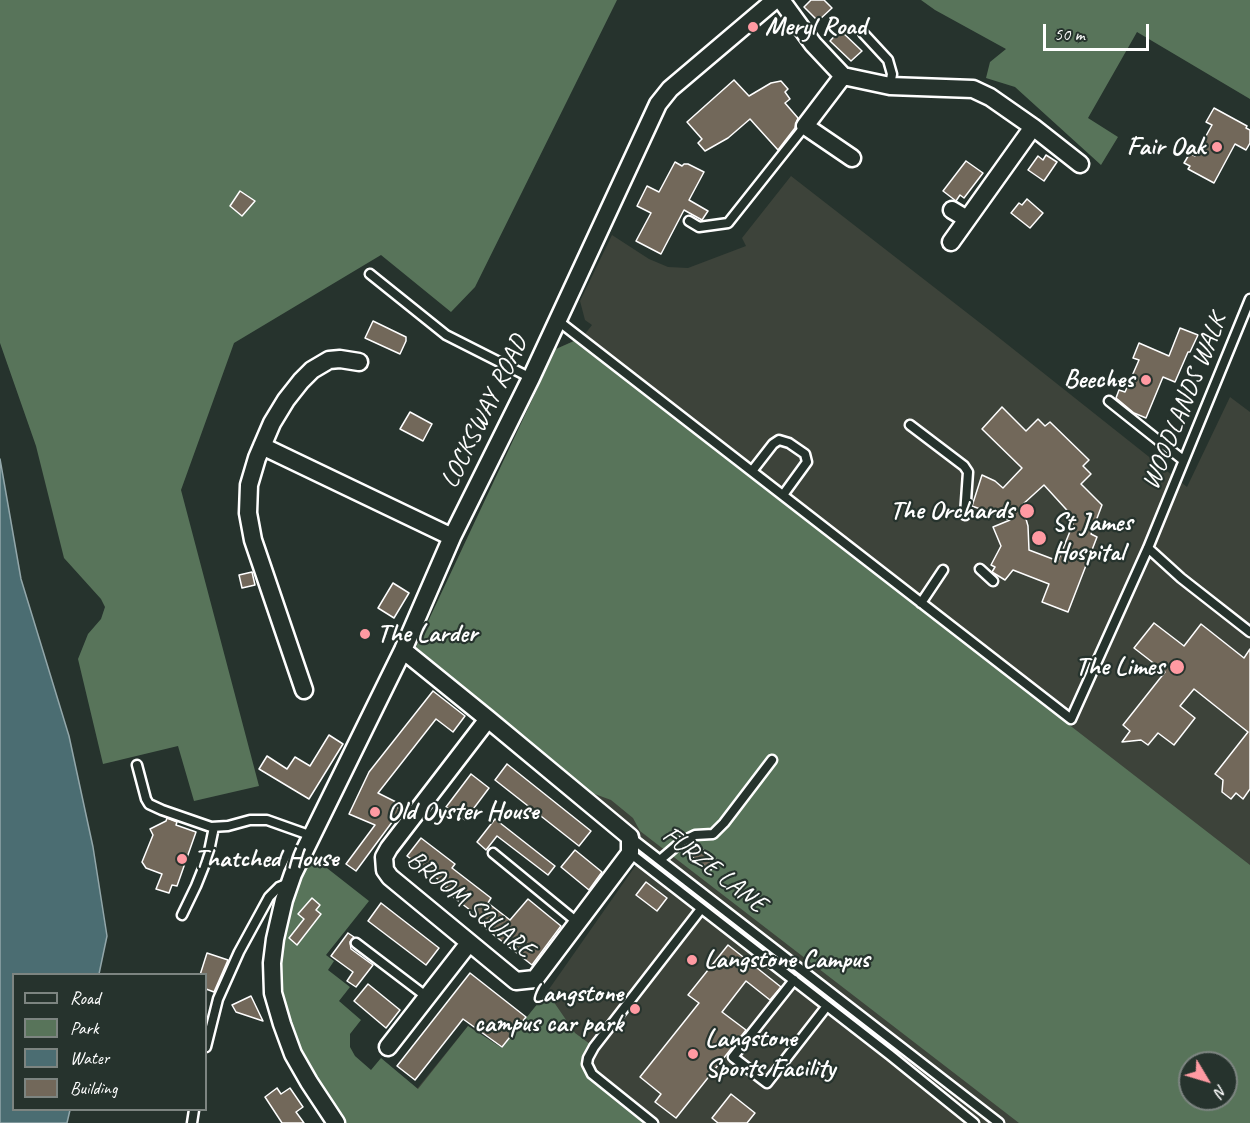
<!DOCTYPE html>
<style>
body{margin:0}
#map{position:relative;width:1250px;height:1123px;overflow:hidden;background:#26332d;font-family:Caveat,sans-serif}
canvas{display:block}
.legend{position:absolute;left:12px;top:973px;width:195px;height:138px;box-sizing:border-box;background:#26332d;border:2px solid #7d8581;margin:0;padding:8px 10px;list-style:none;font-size:18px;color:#fff}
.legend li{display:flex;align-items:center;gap:12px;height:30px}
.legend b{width:30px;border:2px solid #7d8581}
.north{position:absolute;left:1178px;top:1051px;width:60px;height:60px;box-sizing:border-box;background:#26332d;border:2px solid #7d8581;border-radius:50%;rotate:128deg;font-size:16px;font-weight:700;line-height:24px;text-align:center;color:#fff}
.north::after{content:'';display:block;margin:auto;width:21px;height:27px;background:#ff9aa2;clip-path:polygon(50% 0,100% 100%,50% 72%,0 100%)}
.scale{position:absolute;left:1043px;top:24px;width:106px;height:27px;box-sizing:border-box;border:3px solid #fff;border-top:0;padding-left:8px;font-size:18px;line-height:21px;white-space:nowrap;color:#fff;-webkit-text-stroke:4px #26332d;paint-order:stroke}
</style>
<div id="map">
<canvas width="1250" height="1123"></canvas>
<ul class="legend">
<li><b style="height:8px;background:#26332d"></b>Road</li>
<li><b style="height:16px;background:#58745a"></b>Park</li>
<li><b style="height:16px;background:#4b6d72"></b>Water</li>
<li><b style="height:16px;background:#72685a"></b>Building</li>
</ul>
<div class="north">N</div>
<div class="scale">50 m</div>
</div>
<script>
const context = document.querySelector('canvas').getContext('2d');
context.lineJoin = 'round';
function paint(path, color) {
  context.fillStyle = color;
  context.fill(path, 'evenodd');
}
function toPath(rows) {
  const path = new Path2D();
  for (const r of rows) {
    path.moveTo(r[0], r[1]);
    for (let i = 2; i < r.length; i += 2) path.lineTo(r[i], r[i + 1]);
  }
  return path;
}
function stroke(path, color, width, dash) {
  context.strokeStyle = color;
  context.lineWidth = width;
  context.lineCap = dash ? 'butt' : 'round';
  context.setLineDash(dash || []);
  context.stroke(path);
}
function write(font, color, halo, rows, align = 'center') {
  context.font = font + ' Caveat,sans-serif';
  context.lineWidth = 4.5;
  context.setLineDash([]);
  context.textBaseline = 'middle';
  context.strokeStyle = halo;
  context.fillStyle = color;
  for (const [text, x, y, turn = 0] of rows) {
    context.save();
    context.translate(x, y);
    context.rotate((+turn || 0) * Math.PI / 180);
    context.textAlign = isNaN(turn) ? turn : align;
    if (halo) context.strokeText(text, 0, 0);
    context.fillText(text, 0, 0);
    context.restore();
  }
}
const built = toPath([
 [791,176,993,333,1187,487,1230,397,1250,412,1250,1123,389,1123,468,1026,502,1048,547,992,643,855,416,647,556,349,574,341,578,343,592,325,585,320,580,301,612,235,649,259,668,267,688,268,746,246,742,238],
 [1190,1063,1226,1063,1226,1099,1190,1099]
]);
const green = toPath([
 [0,0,617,0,475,287,451,312,381,255,234,343,181,490,259,786,194,801,178,746,103,764,78,659,88,634,101,619,105,607,101,599,64,558,36,446,0,343],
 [921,0,1250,0,1250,99,1137,32,1088,118,1118,137,1101,165,1015,87,986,78,990,62,1006,49,935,10],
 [574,341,1250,865,1250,1123,1019,1123,640,831,633,818,611,800,592,793,416,647,556,349],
 [1190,1063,1226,1063,1226,1099,1190,1099],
 [309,854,369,901,326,955,334,961,328,970,350,987,339,1001,361,1020,350,1034,350,1047,355,1056,371,1070,381,1058,418,1089,468,1026,502,1048,547,992,575,1033,594,1047,587,1064,653,1123,342,1123,313,1079,285,1020,277,972,287,914]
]);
const water = toPath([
 [0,459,21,579,69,736,93,847,107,936,99,974,14,974,14,1110,70,1110,67,1123,0,1123,0,459]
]);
const building = toPath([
 [811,0,824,0,832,8,818,21,804,7,811,0],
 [840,30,862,51,851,61,830,41,840,30],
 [734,80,749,96,771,83,781,81,788,89,785,92,790,99,785,103,798,118,795,128,778,150,750,119,728,138,705,151,698,143,702,139,687,122,734,80],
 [1214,108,1247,126,1246,128,1250,130,1250,143,1246,150,1235,144,1214,183,1188,169,1190,166,1184,163,1190,153,1195,156,1212,125,1206,122,1214,108],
 [1046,155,1057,162,1044,181,1028,170,1038,156,1043,160,1046,155],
 [966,161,983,173,964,198,960,195,956,201,943,191,966,161],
 [675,162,682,166,684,164,688,164,704,172,689,200,708,211,702,220,684,210,661,254,636,241,651,213,637,206,647,186,659,192,675,162],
 [240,191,255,201,242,216,230,206,240,191],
 [1027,199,1043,213,1030,228,1011,213,1019,203,1022,205,1027,199],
 [373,321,406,337,406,341,400,354,365,338,373,321],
 [1180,328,1198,335,1190,352,1188,352,1175,382,1163,377,1146,418,1134,413,1116,398,1119,390,1125,392,1139,360,1133,358,1139,343,1169,356,1180,328],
 [1002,407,1026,431,1038,419,1045,426,1050,422,1089,460,1083,466,1091,474,1081,484,1102,505,1091,534,1097,537,1068,612,1042,602,1049,584,1013,570,1005,580,992,572,995,567,991,565,1001,546,993,527,1010,520,972,506,982,475,995,481,1003,488,1022,468,982,429,1002,407],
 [1044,485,1075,519,1058,561,1029,550,1028,526,1022,505,1044,485],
 [410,412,432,424,423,441,400,429,410,412],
 [252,572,255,585,242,588,239,575,252,572],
 [393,583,409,593,394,618,378,608,393,583],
 [1154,623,1184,646,1201,624,1244,658,1250,649,1250,789,1243,799,1236,793,1231,799,1222,792,1223,780,1215,774,1248,732,1194,689,1180,706,1195,718,1174,745,1158,733,1148,745,1141,740,1122,742,1130,731,1123,725,1165,672,1134,648,1154,623],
 [433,691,465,716,453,732,436,719,378,793,396,802,394,805,401,810,356,871,346,864,375,825,349,814,369,772,433,691],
 [329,735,343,744,309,799,259,769,267,756,287,769,295,757,310,766,329,735],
 [507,764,591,831,579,846,495,780,507,764],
 [471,774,489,788,465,820,446,807,471,774],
 [167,818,177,822,176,825,196,832,177,886,172,885,169,893,156,889,162,874,146,868,142,862,153,835,150,829,166,821,167,818],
 [495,819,555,866,548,875,497,836,486,850,477,842,495,819],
 [421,838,455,864,452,868,491,898,488,903,510,920,528,899,561,926,532,965,480,924,483,920,444,890,447,886,407,856,421,838],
 [697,845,718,861,711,870,689,855,697,845],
 [575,850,602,872,589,890,561,867,575,850],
 [646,882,667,898,657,911,636,895,646,882],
 [312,898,320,905,316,910,321,914,297,945,289,938,304,919,298,914,312,898],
 [381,903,439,948,426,965,368,921,381,903],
 [348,933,354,937,350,942,351,949,373,965,356,987,347,981,353,972,331,956,348,933],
 [728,945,781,987,770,1000,746,981,722,1012,746,1030,676,1118,655,1102,661,1094,640,1077,699,1003,688,995,728,945],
 [207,953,228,960,214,992,206,989,206,975,200,975,207,953],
 [470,973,526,1017,502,1047,463,1019,415,1080,397,1066,470,973],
 [368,984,400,1010,386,1028,354,1001,368,984],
 [251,996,263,1021,236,1012,232,1005,251,996],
 [277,1088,281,1094,290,1088,303,1107,296,1112,304,1123,282,1123,265,1097,277,1088],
 [731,1094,755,1113,747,1123,718,1123,712,1118,731,1094]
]);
const lane = toPath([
 [863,33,888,60,892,74,890,86],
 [689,221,699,227,728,223,805,126],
 [370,274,446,335,531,378],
 [557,320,1071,719,1148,548,1250,299],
 [1109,401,1183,460],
 [910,425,964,466,968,472,965,515],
 [752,471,773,444,779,440,789,443,805,454,807,462,783,495],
 [1148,548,1181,578,1250,632],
 [980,569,993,581],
 [921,603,943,570],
 [137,765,146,799,149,804,162,810,211,827,228,826,250,820,267,820,312,836],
 [630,837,999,1123],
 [493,853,577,922],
 [630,853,890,1055,974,1123],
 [660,860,681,842,695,835,713,834,724,823,772,760],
 [182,915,196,886,208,856,214,827],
 [356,943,427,997],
 [794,980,733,1057,767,1083,827,1006],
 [206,1047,218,999,239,952,269,897,279,887,289,883],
 [192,1123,194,1110],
 [653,1123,592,1074,587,1064,588,1058,594,1047,701,909]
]);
const street = toPath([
 [781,0,813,44,843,76,890,86,973,89,990,97,1033,127,1080,164],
 [843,76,805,126,852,158],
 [952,210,967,219],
 [951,242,1033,127],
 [262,446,452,537],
 [403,650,488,719,630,837,630,853,535,979,516,981,390,877,385,870,384,857,389,848,488,719],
 [304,690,253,540,248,513,249,485,257,458,272,423,286,400,301,381,312,370,329,360,340,359,359,362],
 [388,1047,469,943],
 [336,1123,309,1082,293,1054,282,1024,273,993,272,963,275,939,284,900,293,874,403,650,452,537,531,378,658,104,670,89,775,0]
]);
const markers = [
 [753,27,6,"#ff9aa2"],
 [1217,147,6,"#ff9aa2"],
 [1146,380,6,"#ff9aa2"],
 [1027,511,8,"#ff9aa2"],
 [1039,538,8,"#ff9aa2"],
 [365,634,6,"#ff9aa2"],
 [1177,667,8,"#ff9aa2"],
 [375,812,6,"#ff9aa2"],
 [182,859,6,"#ff9aa2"],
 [692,960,6,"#ff9aa2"],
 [635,1009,6,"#ff9aa2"],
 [693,1054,6,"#ff9aa2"]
];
const poiNames = [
 ["Meryl Road",765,27],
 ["Fair Oak",1205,147,"right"],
 ["Beeches",1134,380,"right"],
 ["The Orchards",1014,511,"right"],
 ["St James",1052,523],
 ["Hospital",1052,553],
 ["The Larder",377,634],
 ["The Limes",1164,667,"right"],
 ["Old Oyster House",387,812],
 ["Thatched House",194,859],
 ["Langstone Campus",704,960],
 ["Langstone",623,994,"right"],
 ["campus car park",623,1024,"right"],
 ["Langstone",705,1039],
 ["Sports Facility",705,1069]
];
const streetNames = [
 ["WOODLANDS WALK",1185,402,-68],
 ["LOCKSWAY ROAD",485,412,-64],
 ["FURZE LANE",714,870,38],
 ["BROOM SQUARE",470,905,39]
];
paint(built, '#3d433a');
paint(green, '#58745a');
paint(water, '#4b6d72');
stroke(water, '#93a7aa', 1.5);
paint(building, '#72685a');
stroke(building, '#fff', 1.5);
stroke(lane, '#fff', 13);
stroke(street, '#fff', 21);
stroke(lane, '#26332d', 8);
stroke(street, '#26332d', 16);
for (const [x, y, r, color] of markers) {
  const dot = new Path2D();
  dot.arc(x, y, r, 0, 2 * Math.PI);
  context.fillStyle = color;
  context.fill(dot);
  stroke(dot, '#26332d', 2);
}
write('bold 26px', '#fff', '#26332d', poiNames, 'left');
write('26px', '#fff', '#26332d', streetNames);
</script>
